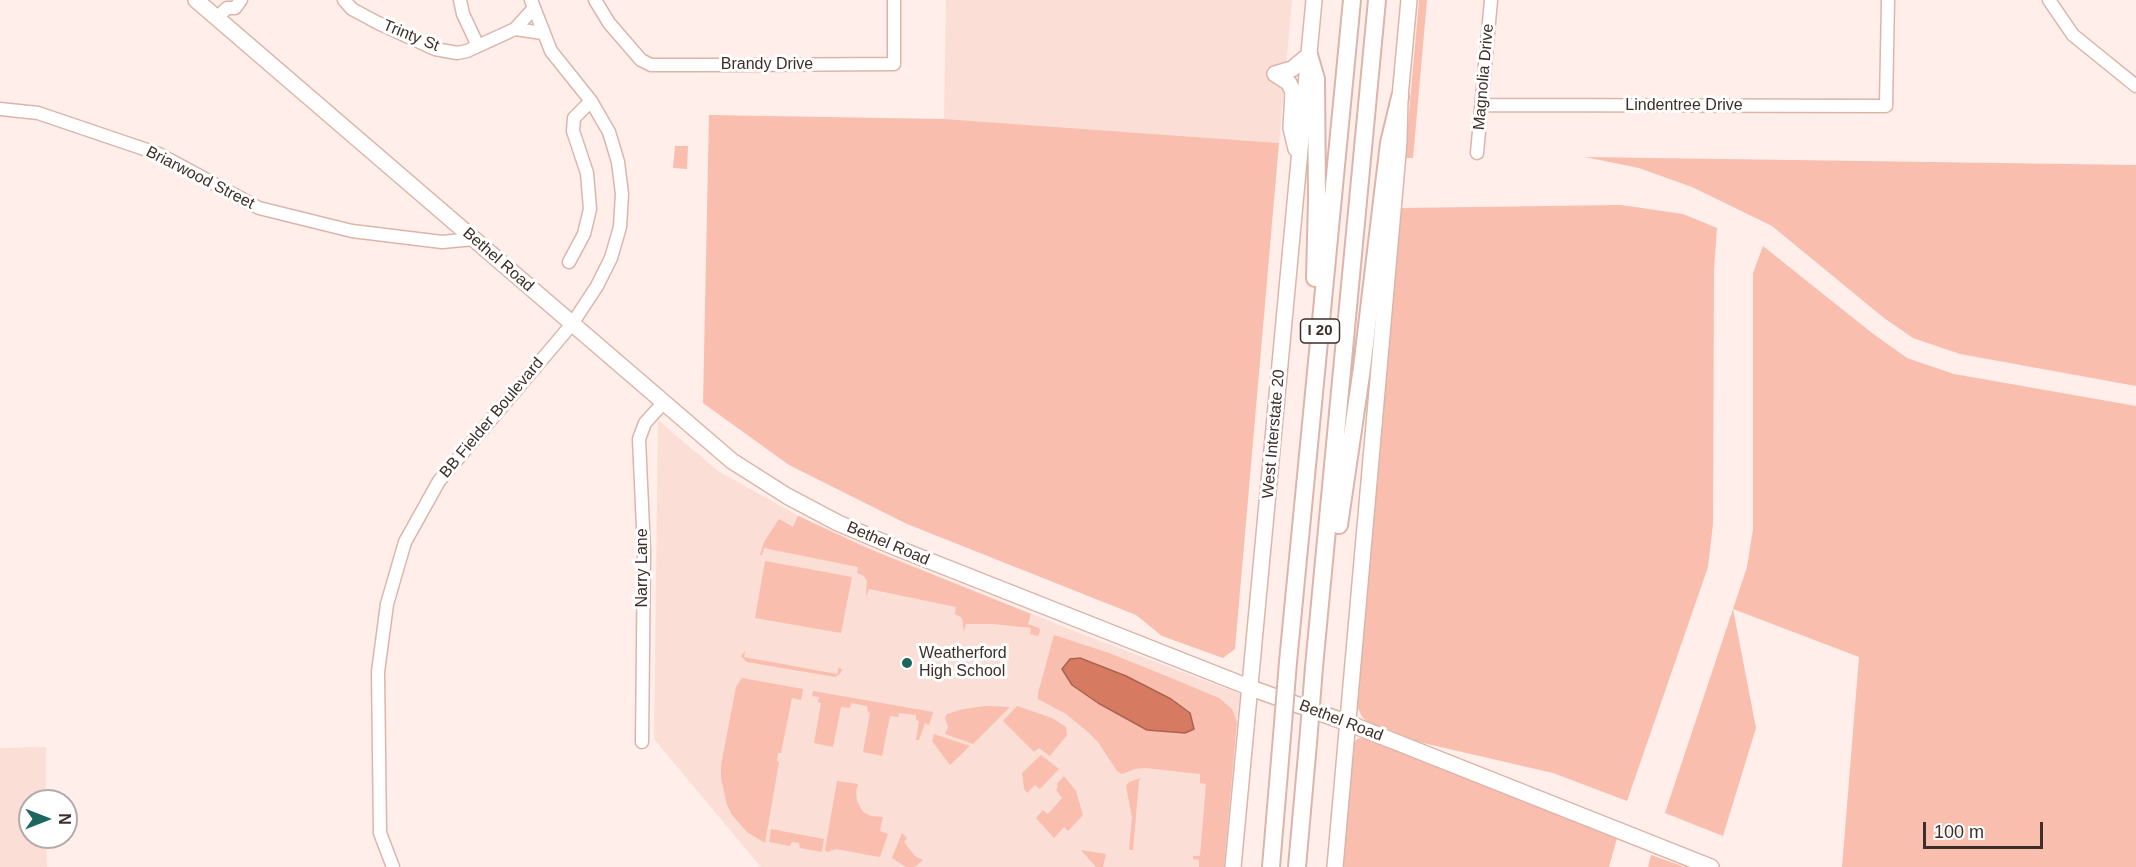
<!DOCTYPE html>
<style>
body{margin:0}
#map{position:relative;width:2136px;height:867px;overflow:hidden;background:#ffeee9;font-family:Helvetica,sans-serif}
canvas{display:block}
.north{position:absolute;left:18px;top:789px;width:60px;height:60px;box-sizing:border-box;background:#fff;border:2px solid #b1aba9;border-radius:50%;rotate:90deg;font-size:16px;font-weight:700;line-height:24px;text-align:center;color:#3d2e29}
.north::after{content:'';display:block;margin:auto;width:21px;height:27px;background:#1b665f;clip-path:polygon(50% 0,100% 100%,50% 72%,0 100%)}
.scale{position:absolute;left:1923px;top:822px;width:120px;height:27px;box-sizing:border-box;border:3px solid #3d2e29;border-top:0;padding-left:8px;font-size:18px;line-height:21px;white-space:nowrap;color:#3d2e29;-webkit-text-stroke:4px #fff;paint-order:stroke}
</style>
<div id="map">
<canvas width="2136" height="867"></canvas>
<div class="north">N</div>
<div class="scale">100 m</div>
</div>
<script>
const context = document.querySelector('canvas').getContext('2d');
context.lineJoin = 'round';
function paint(path, color) {
  context.fillStyle = color;
  context.fill(path, 'evenodd');
}
function toPath(rows) {
  const path = new Path2D();
  for (const r of rows) {
    path.moveTo(r[0], r[1]);
    for (let i = 2; i < r.length; i += 2) path.lineTo(r[i], r[i + 1]);
  }
  return path;
}
function stroke(path, color, width, dash) {
  context.strokeStyle = color;
  context.lineWidth = width;
  context.lineCap = dash ? 'butt' : 'round';
  context.setLineDash(dash || []);
  context.stroke(path);
}
function write(font, color, halo, rows, align = 'center') {
  context.font = font + ' Helvetica,sans-serif';
  context.lineWidth = 6;
  context.setLineDash([]);
  context.textBaseline = 'middle';
  context.strokeStyle = halo;
  context.fillStyle = color;
  for (const [text, x, y, turn = 0] of rows) {
    context.save();
    context.translate(x, y);
    context.rotate((+turn || 0) * Math.PI / 180);
    context.textAlign = isNaN(turn) ? turn : align;
    if (halo) context.strokeText(text, 0, 0);
    context.fillText(text, 0, 0);
    context.restore();
  }
}
const built = toPath([
 [946,0,1292,0,1279,143,944,119],
 [658,420,718,471,797,515,879,552,1079,633,1240,694,1222,867,761,867,654,739],
 [46,747,46,801,30,801,30,837,46,837,47,867,0,867,0,748]
]);
const green = toPath([
 [1419,0,1427,0,1413,158,1405,158],
 [709,115,944,119,1279,143,1235,649,1223,658,1162,636,1136,615,907,524,789,465,703,403],
 [675,146,688,146,687,169,673,168],
 [1585,157,2136,165,2136,386,1960,354,1913,338,1884,318,1772,226,1692,187,1639,168],
 [1621,205,1683,214,1717,228,1714,270,1713,524,1708,567,1627,801,1553,773,1406,739,1371,725,1362,717,1356,704,1401,208],
 [1763,246,1872,333,1907,358,1954,374,2136,406,2136,867,1842,867,1859,657,1733,609,1756,728,1723,836,1665,813,1747,567,1753,529,1753,273],
 [798,516,869,549,1031,614,1028,624,1039,628,1040,632,1038,636,1030,634,1031,628,993,624,966,624,964,632,962,618,955,614,956,607,869,589,866,597,867,581,864,576,857,573,858,567,764,548,762,555,760,555,764,542,779,519,793,527],
 [765,561,852,577,841,633,755,618],
 [1054,635,1109,653,1181,682,1219,698,1232,709,1237,722,1224,867,1199,867,1199,860,1193,859,1193,856,1200,856,1206,784,1200,783,1200,774,1145,768,1135,769,1122,774,1117,771,1098,742,1088,732,1066,714,1038,699,1038,693],
 [745,651,744,657,837,674,839,667,842,670,840,674,835,677,747,662,741,656],
 [742,678,803,689,801,700,792,698,781,753,778,753,777,761,779,762,765,843,747,832,732,815,727,805,721,778,721,765,736,687],
 [813,691,933,712,929,725,925,723,919,740,916,740,919,721,916,720,916,715,899,713,898,717,890,716,882,756,863,752,870,713,868,712,867,706,851,703,850,708,841,707,833,747,814,743,821,703,818,702,819,697,812,696],
 [985,706,1010,707,973,744,945,734,948,727,945,718,947,714,964,709],
 [1017,706,1052,718,1066,727,1067,735,1050,756,1039,748,1034,752,1003,721],
 [934,734,970,746,950,765,932,741],
 [1359,738,1366,739,1617,838,1609,867,1341,867,1352,743],
 [1041,755,1059,769,1040,789,1035,785,1027,793,1024,789,1022,773],
 [1064,776,1076,791,1083,815,1068,831,1064,827,1054,838,1036,818,1043,810,1048,814,1062,798,1056,790,1058,787,1057,784],
 [1141,778,1139,781,1133,850,1129,850,1132,817,1126,786,1129,782],
 [837,781,858,784,856,792,857,801,863,812,871,816,883,817,880,831,888,834,880,857,836,849,827,852,825,850],
 [771,829,824,839,822,852,800,848,799,843,792,842,790,846,769,842],
 [902,833,907,838,904,842,915,856,923,860,915,867,906,867,892,858],
 [1081,850,1106,854,1103,867,1096,867],
 [1651,855,1685,867,1648,867]
]);
const water = toPath([
 [1080,658,1126,676,1171,699,1190,713,1194,729,1185,733,1147,730,1098,703,1072,685,1062,669,1070,659,1080,658]
]);
const minor = toPath([
 [344,0,352,9,378,23,435,49,457,53,467,51,515,29,543,33],
 [460,0,463,14,478,46],
 [595,0,609,23,641,60,651,65,739,65,894,64,894,0],
 [2049,0,2073,35,2136,86],
 [217,18,227,8,235,8,241,0],
 [515,29,534,8],
 [1482,105,1886,106,1888,0],
 [0,109,38,113,159,154,259,208,352,231,442,242,474,239],
 [1477,153,1491,0],
 [569,262,584,234,590,209,587,173,573,131,574,118,591,101],
 [642,742,644,550,639,439,645,423,664,402],
 [393,867,380,833,378,672,387,604,405,542,439,481,572,324,597,286,611,258,620,227,622,194,618,162,609,132,591,101,551,51,531,0]
]);
const major = toPath([
 [196,0,732,461,787,496,838,523,897,548,1251,688,1348,723,1711,867],
 [1275,74,1289,83,1293,92,1291,128,1296,149],
 [1275,74,1292,69,1309,55],
 [1233,867,1314,0],
 [1335,867,1399,142,1400,97,1409,0]
]);
const highway = toPath([
 [1309,55,1316,79,1317,200,1315,278],
 [1339,525,1362,368,1389,143,1400,97],
 [1288,662,1352,0],
 [1314,667,1377,0],
 [1271,867,1282,736],
 [1297,867,1308,743]
]);
const highwayBridge = toPath([
 [1282,736,1288,662],
 [1308,743,1314,667]
]);
const markers = [
 [907,663,6,"#1b665f"]
];
const shields = [
 [1320,331,39]
];
const shieldNames = [
 ["I 20",1320,331]
];
const streetNames = [
 ["Trinty St",411,36,22],
 ["Brandy Drive",767,65],
 ["Magnolia Drive",1484,77,-85],
 ["Lindentree Drive",1684,106],
 ["Briarwood Street",200,178,27],
 ["Bethel Road",498,260,41],
 ["BB Fielder Boulevard",492,418,-50],
 ["West Interstate 20",1274,434,-85],
 ["Bethel Road",888,544,23],
 ["Narry Lane",643,568,-90],
 ["Bethel Road",1341,721,21]
];
const poiNames = [
 ["Weatherford",919,654],
 ["High School",919,672]
];
paint(built, '#fbded5');
paint(green, '#f9beae');
paint(water, '#d67b61');
stroke(water, '#a86450', 1.5);
stroke(minor, '#dcb5aa', 15);
stroke(major, '#dcb5aa', 18);
stroke(highway, '#dcb5aa', 20);
stroke(minor, '#fff', 12);
stroke(major, '#fff', 15);
stroke(highway, '#fff', 16);
stroke(highwayBridge, '#dcb5aa', 20, []);
stroke(highwayBridge, '#fff', 16);
for (const [x, y, r, color] of markers) {
  const dot = new Path2D();
  dot.arc(x, y, r, 0, 2 * Math.PI);
  context.fillStyle = color;
  context.fill(dot);
  stroke(dot, '#fff', 2);
}
for (const [x, y, w] of shields) {
  const box = new Path2D();
  box.roundRect(x - w / 2, y - 12, w, 24, 4.5);
  context.fillStyle = '#fff';
  context.fill(box);
  stroke(box, '#3d2e29', 1.5);
}
write('bold 15px', '#3d2e29', null, shieldNames);
write('16px', '#3d2e29', '#fff', streetNames);
write('16px', '#3d2e29', '#fff', poiNames, 'left');
</script>
